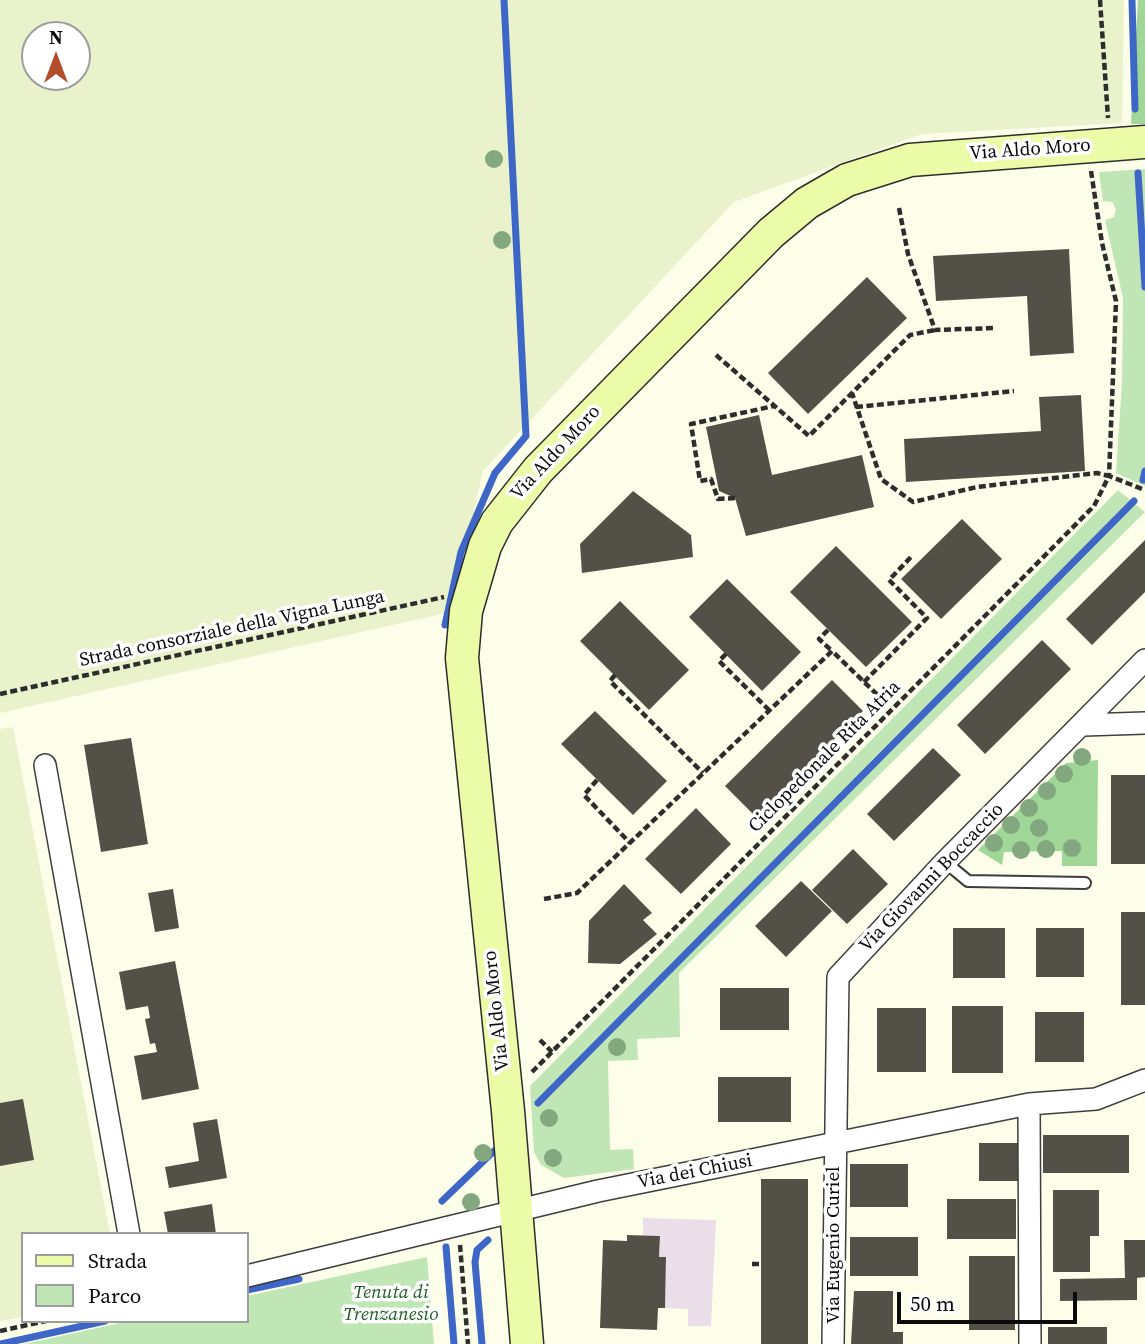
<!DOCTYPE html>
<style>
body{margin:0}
#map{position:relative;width:1145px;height:1344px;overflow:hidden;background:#fcfeea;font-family:"Source Serif 4",serif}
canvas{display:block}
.legend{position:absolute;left:21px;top:1232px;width:228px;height:91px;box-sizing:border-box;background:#fff;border:2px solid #9d9d9d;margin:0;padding:9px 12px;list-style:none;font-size:21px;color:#0b0b0b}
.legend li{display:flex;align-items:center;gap:14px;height:35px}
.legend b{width:35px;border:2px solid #9d9d9d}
.north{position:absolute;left:21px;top:21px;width:70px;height:70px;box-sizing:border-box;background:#fff;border:2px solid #9d9d9d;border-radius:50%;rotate:0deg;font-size:19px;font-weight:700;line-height:28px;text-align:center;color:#0b0b0b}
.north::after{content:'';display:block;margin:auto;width:24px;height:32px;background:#b34e2b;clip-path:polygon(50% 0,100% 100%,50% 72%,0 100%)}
.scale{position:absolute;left:897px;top:1292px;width:180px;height:32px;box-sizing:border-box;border:4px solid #0b0b0b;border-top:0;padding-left:9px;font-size:21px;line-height:24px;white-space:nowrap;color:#0b0b0b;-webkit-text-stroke:5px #fff;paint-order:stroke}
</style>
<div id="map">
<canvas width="1145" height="1344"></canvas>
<ul class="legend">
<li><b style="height:9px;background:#ebfba8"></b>Strada</li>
<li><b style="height:19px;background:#c1e6b6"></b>Parco</li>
</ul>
<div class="north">N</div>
<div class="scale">50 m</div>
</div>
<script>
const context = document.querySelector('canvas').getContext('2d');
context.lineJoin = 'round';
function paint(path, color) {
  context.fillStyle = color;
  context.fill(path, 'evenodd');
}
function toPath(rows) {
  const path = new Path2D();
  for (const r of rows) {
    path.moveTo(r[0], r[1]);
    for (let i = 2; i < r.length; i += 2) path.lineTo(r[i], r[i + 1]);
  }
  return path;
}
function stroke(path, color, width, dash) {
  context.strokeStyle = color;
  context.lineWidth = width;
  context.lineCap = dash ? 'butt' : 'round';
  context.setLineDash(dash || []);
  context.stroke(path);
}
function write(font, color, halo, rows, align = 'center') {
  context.font = font + ' "Source Serif 4",serif';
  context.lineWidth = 7;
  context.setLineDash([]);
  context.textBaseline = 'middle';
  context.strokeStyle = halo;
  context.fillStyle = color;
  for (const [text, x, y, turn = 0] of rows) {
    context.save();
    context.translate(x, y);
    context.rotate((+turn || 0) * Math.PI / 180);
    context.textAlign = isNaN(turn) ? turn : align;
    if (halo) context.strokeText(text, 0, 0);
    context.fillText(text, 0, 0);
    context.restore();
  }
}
const industrial = toPath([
 [643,1218,716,1220,711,1326,688,1326,688,1309,665,1308,666,1258,659,1257,660,1236,643,1235]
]);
const farmland = toPath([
 [0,0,1124,0,1122,123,922,134,734,202,483,471,451,612,0,713],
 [35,35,77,35,77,77,35,77],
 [13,727,110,1234,23,1234,23,1317,0,1321,0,729]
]);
const green = toPath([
 [1145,169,1145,486,1116,473,1122,382,1123,298,1105,220,1114,217,1116,209,1112,202,1103,201,1099,172],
 [1118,490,1145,512,679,973,680,1037,637,1039,638,1060,608,1061,610,1150,633,1149,634,1169,564,1178,541,1165,534,1152,530,1086],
 [427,1257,434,1344,24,1344,129,1321,247,1321,247,1296]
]);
const forest = toPath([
 [1138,0,1145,0,1145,124,1131,124],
 [1098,760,1097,866,1062,866,1062,851,1004,852,1002,865,978,850,1066,763]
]);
const stream = toPath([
 [1132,0,1135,109],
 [1138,173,1145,287],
 [1143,480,1145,471],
 [445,625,461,552,495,473,526,436,504,0],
 [538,1103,1134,501],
 [442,1201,494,1151],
 [446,1247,454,1344],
 [247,1290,299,1279],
 [1,1344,105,1321],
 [482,1344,475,1262,477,1250,488,1240]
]);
const building = toPath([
 [1069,249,1074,353,1030,356,1027,296,936,301,933,256],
 [867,277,907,318,808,414,768,373],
 [1081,395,1085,471,906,482,904,439,1041,431,1039,397],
 [759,415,772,475,862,455,874,507,746,536,735,498,719,491,706,427],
 [633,491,691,535,693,557,582,573,580,544],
 [962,519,1002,559,941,619,901,579],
 [1145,540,1145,592,1092,645,1066,619],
 [836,546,912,622,866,667,790,592],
 [727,579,801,652,762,691,689,617],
 [620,601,689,670,649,710,580,641],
 [1042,640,1071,669,985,754,957,725],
 [832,680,863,711,756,817,725,786],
 [595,711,667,781,633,815,561,744],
 [131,738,148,844,101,852,84,745],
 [933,748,961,775,894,841,867,814],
 [1111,775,1145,775,1145,864,1111,864],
 [696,808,731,844,681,894,645,859],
 [853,849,888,884,847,924,812,890],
 [801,881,832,911,786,957,755,926],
 [624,884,652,913,643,920,657,934,620,964,588,963,589,921],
 [173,889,179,928,155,932,148,893],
 [1121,912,1145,912,1145,1005,1121,1005],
 [953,928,1005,928,1005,978,953,978],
 [1036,928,1084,928,1084,977,1036,977],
 [175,961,199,1089,142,1100,134,1056,157,1052,155,1043,150,1044,145,1019,150,1018,148,1006,126,1010,119,972],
 [720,988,789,988,789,1030,720,1030],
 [952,1006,1003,1006,1003,1073,952,1073],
 [877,1008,926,1008,926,1072,877,1072],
 [1035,1012,1084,1012,1084,1062,1035,1062],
 [718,1077,791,1077,791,1122,718,1122],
 [23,1099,34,1160,0,1166,0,1103],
 [217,1119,227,1178,169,1188,165,1167,199,1161,193,1123],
 [1043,1135,1129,1135,1129,1173,1043,1173],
 [979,1143,1018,1143,1018,1181,979,1181],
 [850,1164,908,1164,908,1207,850,1207],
 [761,1179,808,1179,808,1344,761,1344],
 [1053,1190,1099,1190,1099,1236,1090,1236,1090,1272,1053,1272],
 [947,1199,1016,1199,1016,1239,947,1239],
 [212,1204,216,1234,168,1234,164,1212],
 [627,1235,660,1236,659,1257,666,1257,665,1308,658,1308,657,1330,600,1328,603,1240,627,1241],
 [850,1237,918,1237,918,1276,850,1276],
 [1124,1240,1145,1240,1145,1277,1137,1278,1137,1300,1060,1301,1060,1279,1125,1278],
 [969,1256,1015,1256,1015,1330,969,1330],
 [854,1291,893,1291,893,1332,903,1332,903,1344,851,1344],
 [1048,1327,1107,1327,1107,1344,1048,1344]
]);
const path = toPath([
 [1100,0,1108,118],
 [1091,171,1102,243,1116,301,1109,476,1145,490],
 [899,208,908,254,935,330,994,328],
 [716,355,809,436,910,335,935,330],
 [856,407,1014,391],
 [735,498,718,499,711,479,700,481,691,424,774,406],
 [828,630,819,639,832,651],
 [726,654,719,661,769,710],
 [615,675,610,681,703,773],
 [864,682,927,618,889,580,911,557],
 [0,694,444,597],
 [597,780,584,795,630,843],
 [544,899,577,893,832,651,888,705],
 [540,1040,552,1052],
 [532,1072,1094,506,1109,476,1097,473,977,487,913,502,881,479,852,393],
 [460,1245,468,1344],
 [752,1264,761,1264],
 [0,1331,46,1321]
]);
const lane = toPath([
 [945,862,968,881,1085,883]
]);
const street = toPath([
 [1084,725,1145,723],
 [45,765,129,1234],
 [1029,1104,1030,1344],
 [247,1276,598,1191,1029,1104,1096,1099,1145,1080],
 [833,1344,838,977,945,862,1145,660]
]);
const secondary = toPath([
 [527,1344,508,1111,462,658,466,611,485,546,497,522,538,470,771,233,807,203,847,180,910,160,1145,142]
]);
const trees = [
 [494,159],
 [502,240],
 [1082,757],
 [1064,774],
 [1047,791],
 [1029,808],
 [1011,825],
 [1039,828],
 [994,843],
 [1072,848],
 [1046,849],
 [1021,850],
 [617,1047],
 [549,1118],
 [483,1153],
 [553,1158],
 [471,1202]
];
const streetNames = [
 ["Via Aldo Moro",1030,150,-4],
 ["Via Aldo Moro",556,453,-47],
 ["Strada consorziale della Vigna Lunga",232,629,-12],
 ["Ciclopedonale Rita Atria",825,757,-45],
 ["Via Giovanni Boccaccio",932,878,-46],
 ["Via Aldo Moro",497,1011,-96],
 ["Via dei Chiusi",695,1172,-11],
 ["Via Eugenio Curiel",834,1245,-90]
];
const parkNames = [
 ["Tenuta di",391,1293],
 ["Trenzanesio",391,1315]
];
paint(industrial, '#eadfe8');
paint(farmland, '#eaf2cc');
paint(green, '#c1e6b6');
paint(forest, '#a0d697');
stroke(stream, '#3d66c6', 7);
paint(building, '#535048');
stroke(lane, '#3e3e3e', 14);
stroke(street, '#3e3e3e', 24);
stroke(secondary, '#2d2d2d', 35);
stroke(path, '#2d2d2d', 4.5, [7, 3.5]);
stroke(lane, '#fff', 10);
stroke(street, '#fff', 21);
stroke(secondary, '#ebfba8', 32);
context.fillStyle = '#83a77e';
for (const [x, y] of trees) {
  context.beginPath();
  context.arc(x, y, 9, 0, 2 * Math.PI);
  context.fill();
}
write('19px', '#0b0b0b', '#fff', streetNames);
write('italic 19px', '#205f26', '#fff', parkNames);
</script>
